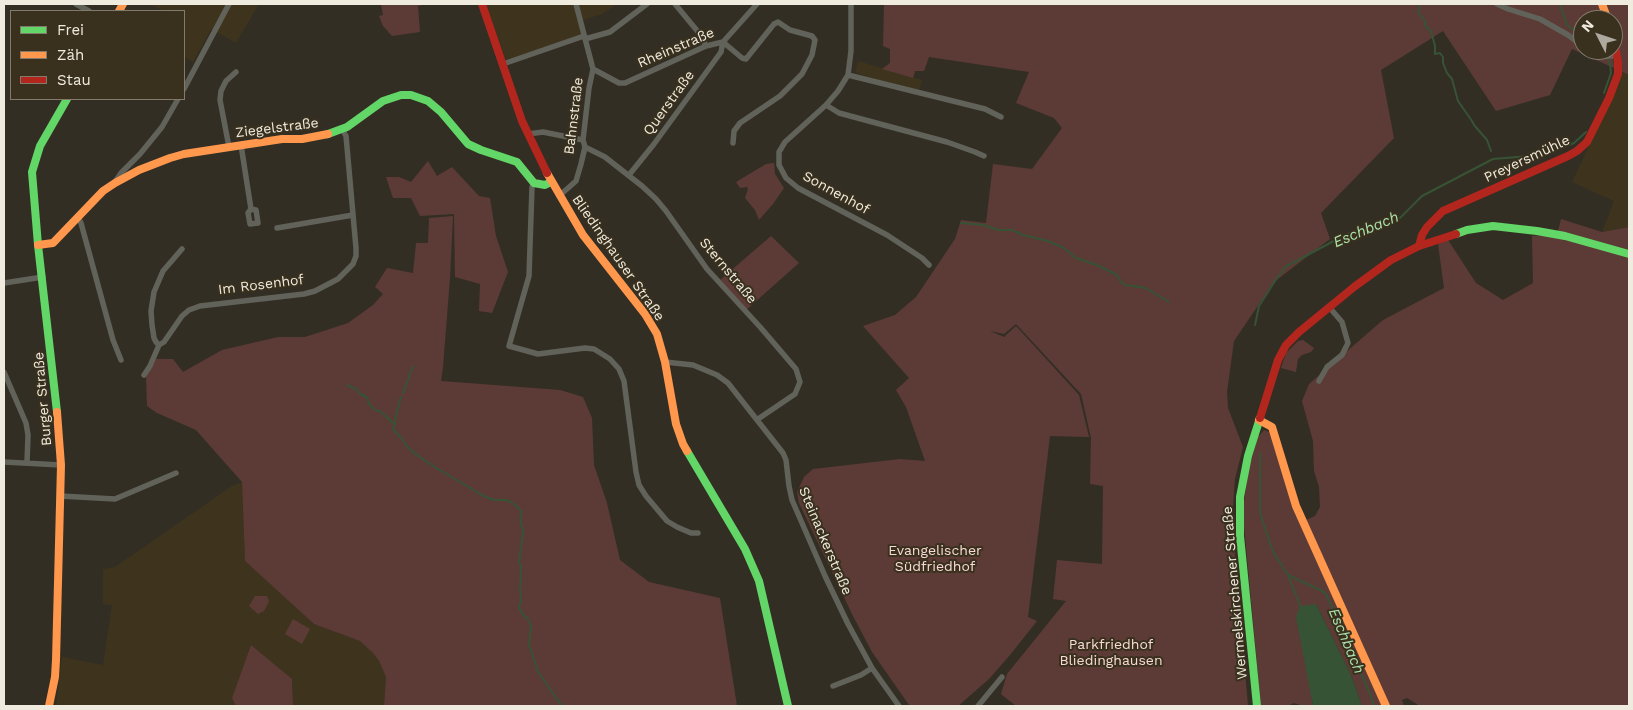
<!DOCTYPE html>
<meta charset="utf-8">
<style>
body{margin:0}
#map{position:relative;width:1633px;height:710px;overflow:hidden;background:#332e24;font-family:"Work Sans",sans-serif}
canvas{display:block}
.frame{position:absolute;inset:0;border:5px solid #f0ebdf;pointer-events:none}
.legend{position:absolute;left:10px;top:10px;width:175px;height:90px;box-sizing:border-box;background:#39301e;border:1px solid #827b6b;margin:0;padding:6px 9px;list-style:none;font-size:15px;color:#f0ebdf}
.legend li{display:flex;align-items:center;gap:10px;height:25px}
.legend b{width:25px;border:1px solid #827b6b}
.north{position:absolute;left:1573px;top:10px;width:50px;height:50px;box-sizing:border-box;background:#39301e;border:1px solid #827b6b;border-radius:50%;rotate:311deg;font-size:14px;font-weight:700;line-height:20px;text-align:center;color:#f0ebdf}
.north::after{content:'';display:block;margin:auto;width:18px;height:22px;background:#aea99e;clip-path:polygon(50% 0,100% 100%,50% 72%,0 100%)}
</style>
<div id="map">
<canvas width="1633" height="710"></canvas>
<div class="frame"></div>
<ul class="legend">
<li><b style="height:6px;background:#63d668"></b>Frei</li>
<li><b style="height:6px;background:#ff974d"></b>Zäh</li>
<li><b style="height:6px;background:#b3261e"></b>Stau</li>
</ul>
<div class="north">N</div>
</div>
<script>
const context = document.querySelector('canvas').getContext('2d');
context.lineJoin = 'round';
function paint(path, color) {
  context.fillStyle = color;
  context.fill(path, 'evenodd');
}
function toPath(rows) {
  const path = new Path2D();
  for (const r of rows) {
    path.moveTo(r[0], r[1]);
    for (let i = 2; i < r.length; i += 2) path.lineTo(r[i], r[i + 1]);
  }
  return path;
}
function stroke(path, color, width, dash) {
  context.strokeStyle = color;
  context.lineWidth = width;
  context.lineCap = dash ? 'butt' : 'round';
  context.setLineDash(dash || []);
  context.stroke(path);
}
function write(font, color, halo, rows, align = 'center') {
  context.font = font + ' "Work Sans",sans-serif';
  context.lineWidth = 4;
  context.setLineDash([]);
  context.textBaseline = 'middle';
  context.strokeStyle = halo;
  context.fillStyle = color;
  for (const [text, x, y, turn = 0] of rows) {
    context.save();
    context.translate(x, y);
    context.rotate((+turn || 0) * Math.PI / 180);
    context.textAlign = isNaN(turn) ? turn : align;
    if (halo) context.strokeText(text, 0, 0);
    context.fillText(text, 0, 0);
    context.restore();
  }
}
const built = toPath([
 [150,4,259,4,236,43,211,29,193,62,184,56,184,11,164,11],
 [486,4,617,4,602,14,580,21,584,35,506,60],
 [858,61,922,80,919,90,871,78,855,72],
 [1621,71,1629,75,1629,227,1602,232,1614,201,1572,182,1621,78],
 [242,482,245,561,314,624,360,641,373,653,379,661,386,677,384,706,293,706,292,679,251,645,232,698,236,706,56,706,62,657,103,665,112,605,103,604,103,569,115,567,232,486]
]);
const green = toPath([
 [381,4,426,4,418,6,420,32,392,36,383,26,379,16,383,15],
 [884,4,1599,4,1605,20,1583,20,1583,50,1613,50,1614,68,1572,49,1550,95,1496,111,1443,31,1381,70,1394,138,1321,213,1330,239,1274,282,1234,341,1227,392,1228,408,1243,447,1235,479,1232,519,1248,706,1016,706,1001,694,1007,674,1066,601,1053,599,1057,560,1102,564,1103,486,1090,484,1091,438,1081,394,1016,324,1004,334,990,331,1004,337,1016,326,1079,395,1089,437,1050,436,1028,617,1037,621,1010,655,989,679,958,706,913,706,909,705,872,652,852,614,799,503,797,492,804,477,813,469,900,459,925,461,906,407,896,390,909,378,863,326,895,315,916,297,955,239,961,220,986,223,993,164,1032,169,1062,128,1054,118,1016,103,1029,72,929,57,924,71,915,71,913,78,882,69,890,63,890,49,883,46],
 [1606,4,1629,4,1629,75,1621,71,1619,48,1613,20],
 [428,161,437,176,452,167,479,196,490,198,496,236,508,272,492,313,479,311,480,284,455,277,454,214,420,216,411,198,393,198,386,177,399,177,411,182],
 [774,163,775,174,784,188,773,204,759,220,755,210,745,198,748,189,747,187,740,188,736,182,766,164],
 [453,216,450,278,443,367,441,381,560,390,583,397,592,418,594,465,607,503,620,560,649,582,720,598,737,706,384,706,386,677,379,661,373,653,360,641,314,624,245,561,242,482,196,430,157,413,147,406,146,376,156,359,173,359,183,372,222,350,278,337,305,337,348,323,373,305,383,294,375,287,387,268,413,273,416,243,428,243,429,218],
 [1561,219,1602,232,1629,227,1629,250,1558,231],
 [1548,235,1629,257,1629,706,1420,706,1407,698,1402,700,1404,706,1388,706,1306,520,1315,516,1320,507,1319,487,1314,471,1313,441,1302,401,1309,384,1383,320,1444,288,1438,244,1448,240,1476,283,1503,300,1533,283,1532,236],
 [771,236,799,263,746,310,720,280],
 [1303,340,1314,348,1311,352,1302,355,1298,359,1296,372,1281,368,1286,353,1298,341],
 [1264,430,1271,433,1276,451,1383,706,1362,706,1351,675,1316,604,1308,675,1313,706,1303,706,1294,703,1287,706,1261,706,1244,526,1244,502,1249,468,1258,437],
 [255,596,267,596,269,602,264,611,258,614,249,606],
 [293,619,310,629,302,644,285,634],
 [251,645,292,679,293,706,236,706,232,698]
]);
const water = toPath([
 [1316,604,1351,675,1362,706,1313,706,1296,617,1300,606]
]);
const stream = toPath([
 [1420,4,1418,12,1425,21,1425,26,1431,31,1435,46,1435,54,1440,53,1443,57,1443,63,1447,73,1452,79,1458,101,1472,121,1474,125,1487,140,1491,151],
 [1560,4,1567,25,1583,37],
 [1600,50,1606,54,1610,64,1611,73,1604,93],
 [961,223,984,225,998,230,1012,230,1023,235,1048,241,1064,248,1076,258,1097,265,1117,275,1121,282,1125,285,1146,288,1169,302],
 [1255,325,1259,306,1275,281,1285,267,1345,235,1370,225,1384,224,1400,218,1422,196,1493,159,1542,155,1574,143,1586,132],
 [347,385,356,389,360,394,367,397,369,404,373,408,377,411,380,411,393,423,395,423],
 [403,393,413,366],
 [401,397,396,415,395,423,393,429,402,439,406,445,414,453,438,469,482,495,493,500,506,500,511,502,519,508,522,512,520,516,523,533,519,561,521,567,520,592,521,600,519,608,524,616,528,619,531,627,529,644,538,672,562,706],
 [1260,453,1260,513,1273,552,1288,575,1322,591,1326,594,1371,696,1374,706],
 [1288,575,1301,608]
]);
const street = toPath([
 [76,4,89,11],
 [675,4,699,33,706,46],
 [851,4,851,51,848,75,838,91,826,105,785,142,779,152,779,165,786,178,798,188,887,235,922,258,929,265],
 [1497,4,1508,9,1540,19,1568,35,1583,46],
 [585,39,610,32,647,4],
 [723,42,742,58,746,59,774,24,778,22,790,30,812,36,815,40,812,55,802,74,780,96,740,123,734,131,733,143],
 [1590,50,1600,56,1617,56],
 [503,64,584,36],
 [593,69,619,83,625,83,706,46,723,42,757,4],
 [848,75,985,109,1001,117],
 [184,89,229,4],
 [826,105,839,113,947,142,975,152,984,156],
 [528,134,543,132,583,140],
 [241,145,251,209,248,213,250,224,258,223,256,210,251,209],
 [229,147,220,100,221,91,226,81,236,72],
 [585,147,605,157,642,186,656,199,666,211,707,269,761,328,796,369,800,382,795,394,758,419],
 [629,175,654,144,721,52,723,42],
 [115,182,121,173,140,154,162,127,178,99],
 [534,183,532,187,529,276,509,346,538,354,585,348,594,349,610,359,619,369,624,381,636,472,639,485,646,496,667,521,677,527,691,533,698,533],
 [559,196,576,181,581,164,585,147,583,140,589,88,593,69,576,4],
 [78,218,81,223,113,340,121,360],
 [277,228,353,215],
 [4,283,43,277],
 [159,345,156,342,154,338,152,325,151,311,154,292,163,271,182,249],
 [665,362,693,365,717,375,728,383,783,453,786,460,789,486,792,500,825,576,848,624,872,668,899,706],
 [4,372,26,423,28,435,27,463],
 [144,375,150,366,159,345,164,342,182,316,189,310,200,306,304,294,315,291,338,279,353,264,356,256,356,248,346,136,342,129],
 [1319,381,1327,367,1342,355,1348,343,1342,322,1329,307],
 [4,462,61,465],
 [60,496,115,499,176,473],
 [833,686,861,675,872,668],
 [978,706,1002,677]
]);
const fast = toPath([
 [328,134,347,127,383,101,401,95,411,95,428,101,441,112,468,144,481,150,517,162,534,183,545,185,551,182],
 [1456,234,1467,230,1493,226,1537,231,1565,236,1629,254],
 [57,412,38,245,32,172,40,146,67,99],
 [687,451,745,549,759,581,788,706],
 [1257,706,1240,536,1240,497,1248,456,1260,418]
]);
const slow = toPath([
 [1602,4,1608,20],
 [119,11,123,4],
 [547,173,583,235,645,314,657,334,665,362,676,424,683,444,687,451],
 [38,245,53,243,103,191,115,183,139,170,170,158,184,154,282,139,302,139,328,134],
 [1259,420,1272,427,1296,506,1386,706],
 [49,706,55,677,56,660,61,465,57,412]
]);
const jam = toPath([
 [482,4,522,121,547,173],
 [1419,246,1422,235,1427,227,1443,211,1568,156,1577,151,1587,142,1609,98,1618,74,1618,61,1613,37],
 [1260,418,1278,360,1286,345,1299,332,1354,287,1391,260,1419,246,1456,234]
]);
const streetNames = [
 ["Rheinstraße",676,48,-23],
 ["Querstraße",669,103,-54],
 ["Bahnstraße",574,116,-83],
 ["Ziegelstraße",277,128,-7],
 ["Preyersmühle",1527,159,-25],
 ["Sonnenhof",836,193,29],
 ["Bliedinghauser Straße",618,258,55],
 ["Sternstraße",728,271,50],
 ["Im Rosenhof",261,285,-7],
 ["Burger Straße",43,399,-95],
 ["Steinackerstraße",825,541,67],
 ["Wermelskirchener Straße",1235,593,-95]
];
const parkNames = [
 ["Evangelischer",935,551],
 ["Südfriedhof",935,567],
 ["Parkfriedhof",1111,645],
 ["Bliedinghausen",1111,661]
];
const waterNames = [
 ["Eschbach",1366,230,-23],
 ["Eschbach",1346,641,67]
];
paint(built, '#3e341d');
paint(green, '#5c3b36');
paint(water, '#375336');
stroke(stream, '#375336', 2);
stroke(street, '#61625a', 5.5);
stroke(fast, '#63d668', 8);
stroke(slow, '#ff974d', 8);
stroke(jam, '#b3261e', 8);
write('14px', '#f0ebdf', '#39301e', streetNames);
write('14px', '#f9d9d5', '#39301e', parkNames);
write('italic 15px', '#abe2ac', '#39301e', waterNames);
</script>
